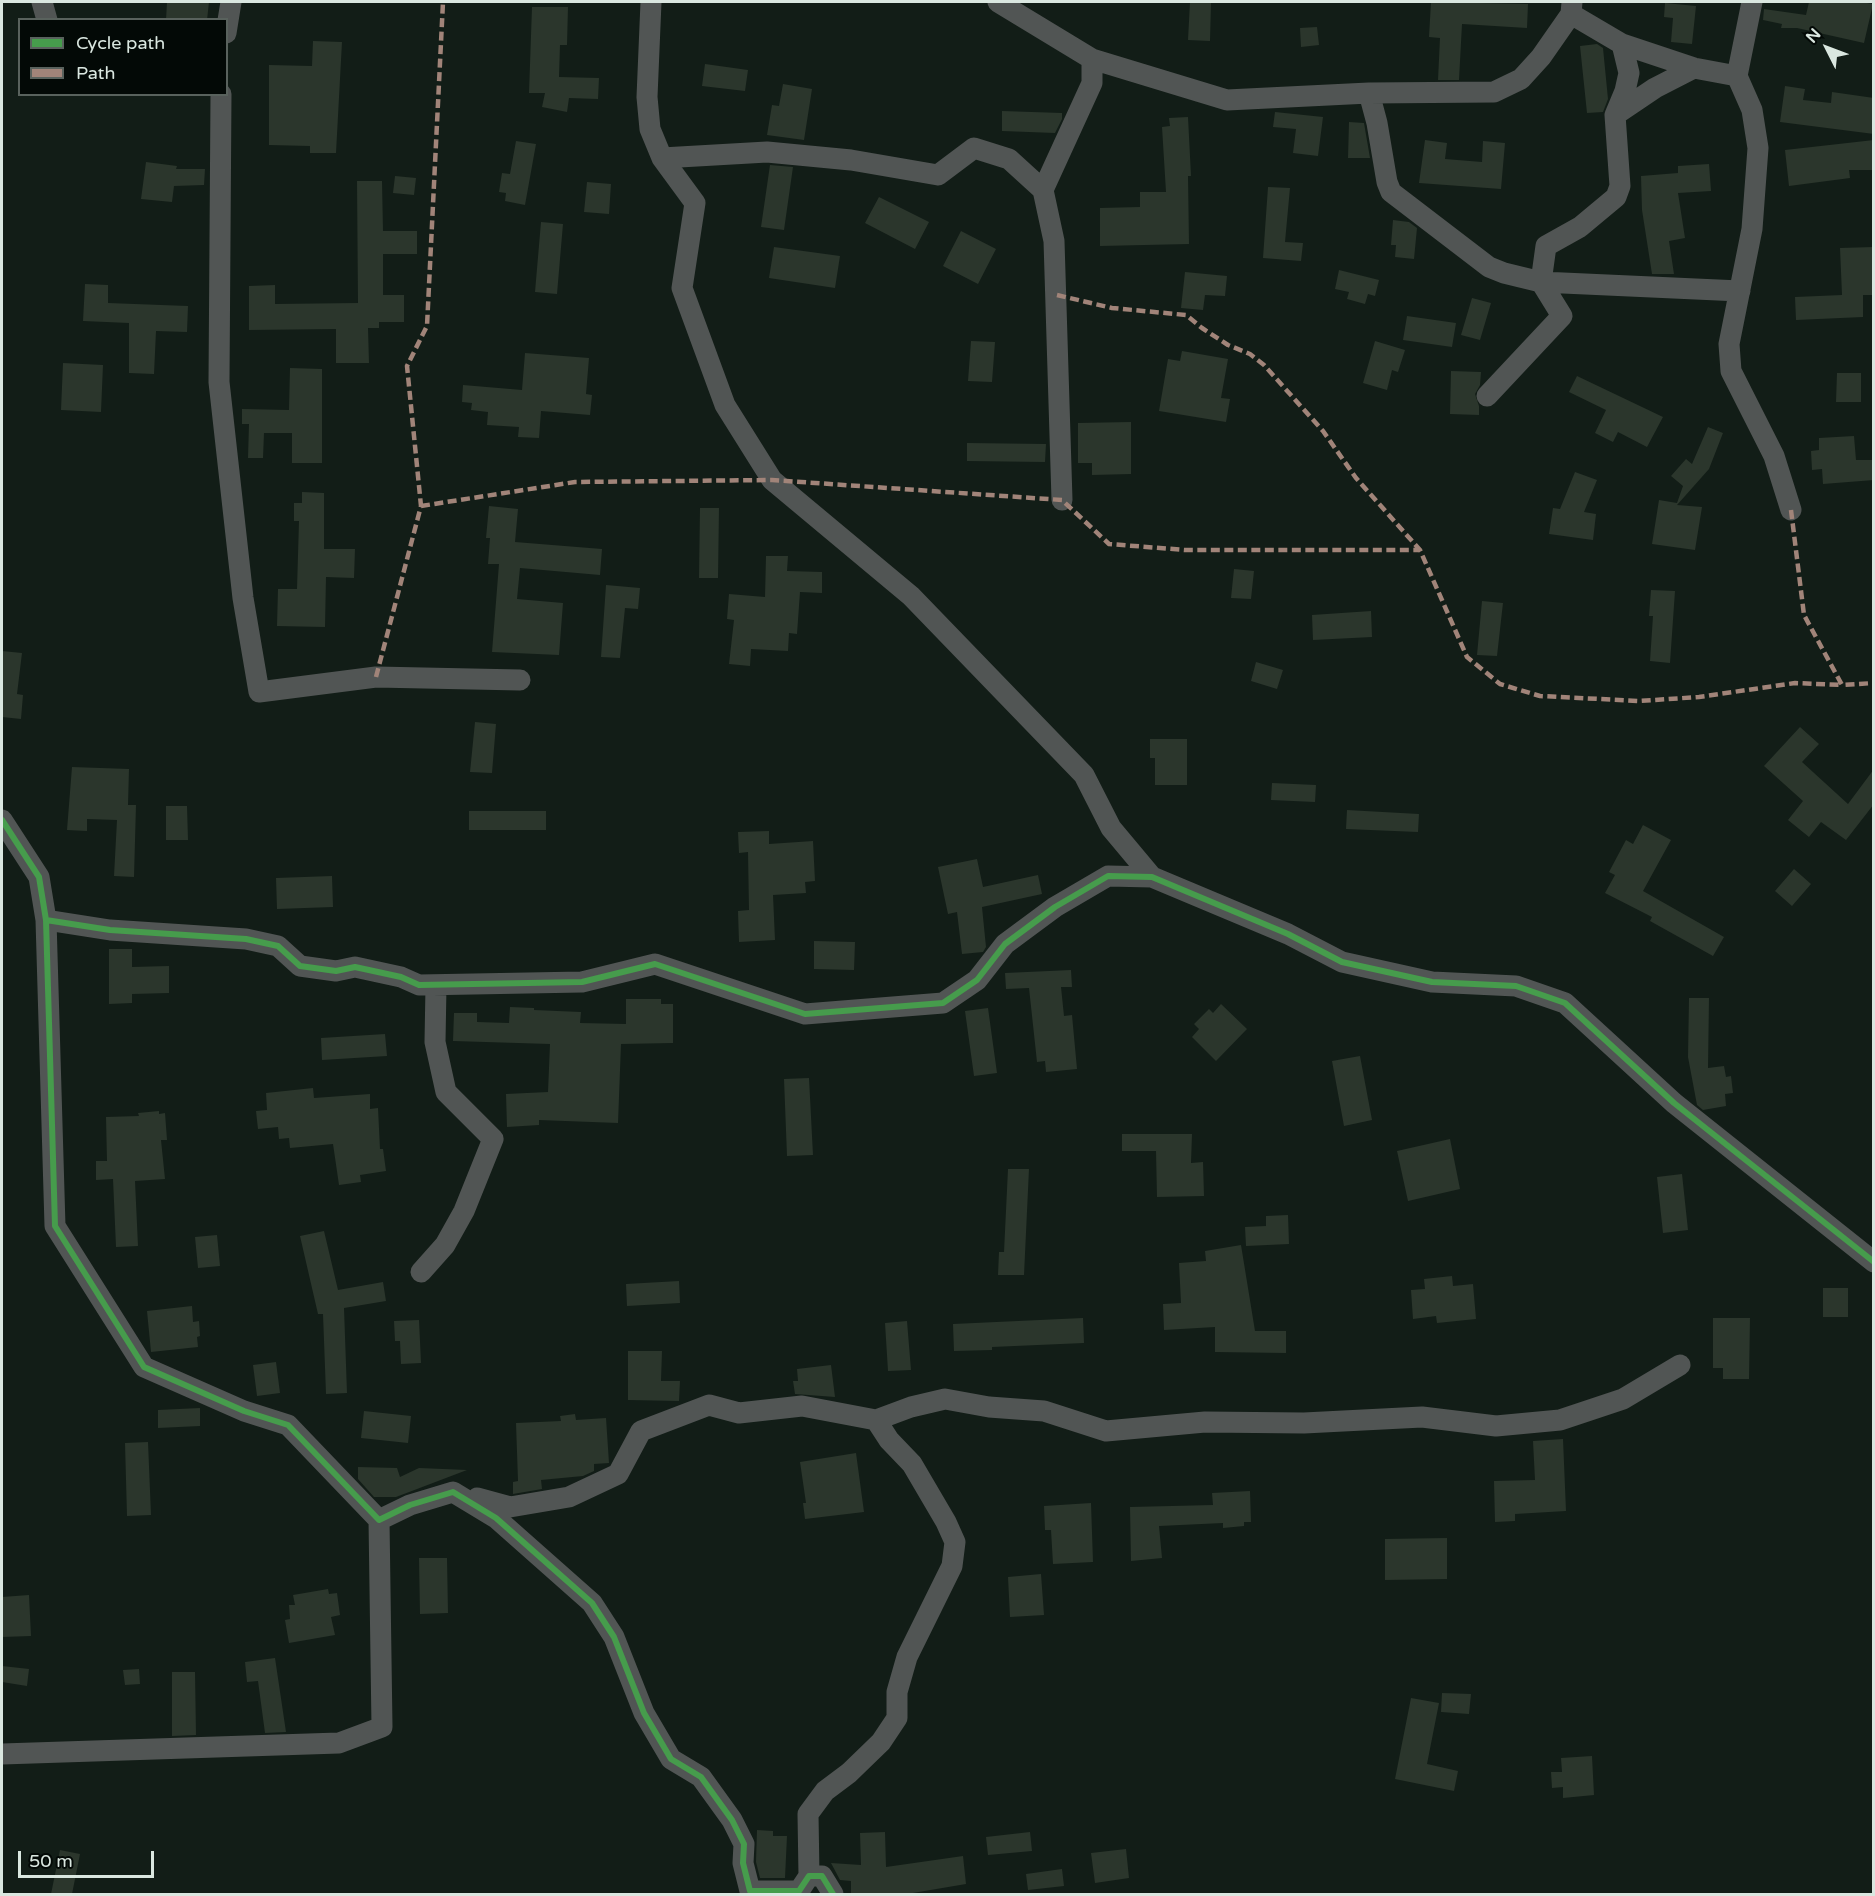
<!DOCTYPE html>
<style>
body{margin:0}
#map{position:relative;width:1875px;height:1896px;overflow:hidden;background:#121d17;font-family:"Varela Round",sans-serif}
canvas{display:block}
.frame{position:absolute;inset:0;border:3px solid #dae7e0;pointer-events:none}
.legend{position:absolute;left:18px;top:18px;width:210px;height:78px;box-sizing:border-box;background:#030906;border:2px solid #59625d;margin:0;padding:8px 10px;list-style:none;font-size:18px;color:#dae7e0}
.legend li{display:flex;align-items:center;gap:12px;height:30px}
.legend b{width:30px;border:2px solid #59625d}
.north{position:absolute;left:1797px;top:18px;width:60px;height:60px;-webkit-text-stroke:4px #030906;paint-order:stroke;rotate:312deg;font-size:16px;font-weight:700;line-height:24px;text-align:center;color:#dae7e0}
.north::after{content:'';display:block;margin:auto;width:21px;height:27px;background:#dae7e0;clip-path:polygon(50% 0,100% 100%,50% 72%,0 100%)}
.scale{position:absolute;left:18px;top:1851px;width:136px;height:27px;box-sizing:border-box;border:3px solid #dae7e0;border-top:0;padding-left:8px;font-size:18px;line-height:21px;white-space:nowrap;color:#dae7e0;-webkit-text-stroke:4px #030906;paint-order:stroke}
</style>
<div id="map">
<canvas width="1875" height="1896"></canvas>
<div class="frame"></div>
<ul class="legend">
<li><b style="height:8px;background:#469c4c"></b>Cycle path</li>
<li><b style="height:8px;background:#a18479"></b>Path</li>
</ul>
<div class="north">N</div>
<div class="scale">50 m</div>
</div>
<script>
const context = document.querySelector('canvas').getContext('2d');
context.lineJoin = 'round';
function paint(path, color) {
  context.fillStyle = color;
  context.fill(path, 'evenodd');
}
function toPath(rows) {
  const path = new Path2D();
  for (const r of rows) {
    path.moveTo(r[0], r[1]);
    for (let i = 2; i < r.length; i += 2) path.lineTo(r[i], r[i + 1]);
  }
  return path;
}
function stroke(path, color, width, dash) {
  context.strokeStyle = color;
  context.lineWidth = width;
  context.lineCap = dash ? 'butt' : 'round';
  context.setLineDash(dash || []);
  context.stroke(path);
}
const building = toPath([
 [167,2,209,2,207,20,166,20],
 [1190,2,1211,3,1210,41,1188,40],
 [1431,2,1528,4,1527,28,1462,24,1459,80,1438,80,1440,38,1429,37],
 [1809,2,1861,2,1873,4,1864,43,1797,28,1781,28,1782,24,1763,20,1764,9,1806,15],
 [1665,3,1696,6,1692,44,1671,42,1673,18,1664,17],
 [532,7,568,7,567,45,560,45,559,77,599,78,598,99,569,98,567,112,542,107,545,93,529,93],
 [1317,27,1319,45,1301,47,1300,28],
 [313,41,342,42,336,153,310,153,310,146,269,145,269,65,312,66],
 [1597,44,1603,48,1608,99,1603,112,1587,113,1580,46],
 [705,64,748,70,745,91,702,86],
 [783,84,812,89,804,140,767,135,772,105,779,106],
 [1785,86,1805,89,1803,100,1831,103,1832,92,1874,98,1874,134,1780,122],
 [1002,111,1062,113,1062,119,1055,133,1002,131],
 [1275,112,1323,117,1318,156,1293,153,1296,129,1273,127],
 [1188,117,1191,176,1188,176,1189,244,1100,246,1100,208,1140,207,1140,192,1166,192,1162,127,1170,126,1169,118],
 [1349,122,1364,123,1370,158,1348,158],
 [1425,140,1447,143,1445,159,1482,162,1483,141,1505,143,1501,189,1419,183],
 [1874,140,1874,170,1849,170,1850,178,1789,186,1785,150],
 [516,141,536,144,525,205,505,201,506,193,499,192,502,173,510,174],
 [146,162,177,166,176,169,205,169,204,185,174,186,172,202,141,199],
 [1709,164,1711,191,1678,193,1685,238,1669,241,1674,274,1652,274,1642,210,1641,176,1678,173,1678,166],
 [770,165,793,167,784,230,761,227],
 [395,176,416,178,414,195,393,193],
 [357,181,382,181,383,231,417,231,417,254,383,254,383,295,404,295,404,322,379,322,379,328,368,328,369,363,336,363,336,329,249,330,249,286,275,285,275,304,358,303],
 [587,182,611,184,609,214,584,212],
 [1268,187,1290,188,1285,242,1303,243,1301,261,1263,258],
 [879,197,929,222,915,249,865,223],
 [1393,220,1409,222,1417,228,1414,259,1395,257,1396,245,1391,245],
 [541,222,563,224,557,294,535,292],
 [961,231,996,249,978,284,943,266],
 [774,247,840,256,835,288,769,278],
 [1874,247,1874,295,1863,295,1863,317,1796,320,1795,297,1842,295,1840,248],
 [1339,270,1379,280,1375,296,1368,294,1365,304,1347,299,1349,292,1335,289],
 [1185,272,1227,276,1225,296,1205,295,1203,310,1181,308],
 [85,284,108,285,108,303,188,306,187,332,156,331,154,374,129,373,129,323,83,321],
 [1472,298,1491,303,1480,340,1461,335],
 [1407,316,1456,323,1452,347,1403,340],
 [971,341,995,342,992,382,968,381],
 [1375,341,1405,350,1398,372,1392,370,1387,390,1363,383],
 [1182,351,1228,359,1221,398,1230,399,1226,422,1159,411,1168,359,1180,361],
 [525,353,589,358,586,394,592,395,590,415,541,411,539,438,518,437,519,427,487,425,488,412,471,410,472,403,462,402,463,385,522,390],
 [63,363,103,365,101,412,61,410],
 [290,368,322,369,322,463,292,463,292,433,264,433,263,458,248,458,249,424,242,424,242,409,289,410],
 [1451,371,1481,372,1480,385,1475,394,1479,406,1479,415,1450,414],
 [1837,373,1861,373,1861,402,1836,402],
 [1577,376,1663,417,1647,447,1618,432,1613,442,1595,433,1606,410,1569,392],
 [1131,422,1131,474,1092,475,1092,463,1078,463,1078,423],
 [1708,427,1723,433,1709,469,1677,505,1702,507,1695,550,1652,544,1659,500,1677,503,1683,486,1671,476,1686,459,1692,464],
 [1854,436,1856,460,1874,460,1874,480,1823,484,1822,469,1812,470,1811,451,1819,450,1819,438],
 [967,443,1046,444,1045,462,967,461],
 [1575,472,1597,480,1584,512,1596,514,1593,540,1549,534,1553,508,1560,509],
 [302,492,324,493,324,549,355,549,354,578,326,577,325,627,277,626,278,589,297,589,299,521,294,521,294,503,302,503],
 [489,506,518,509,515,542,602,549,600,575,520,568,517,599,563,603,559,655,492,652,499,564,488,564,490,538,486,538],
 [700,508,719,508,718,578,699,578],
 [766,556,788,556,787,571,822,572,822,593,800,592,797,634,789,633,788,651,751,649,750,666,729,664,734,620,727,619,729,594,765,597],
 [1234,569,1254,571,1251,599,1231,598],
 [606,585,640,588,638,609,625,608,620,658,601,657],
 [1651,590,1675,591,1670,663,1650,661,1653,616,1649,616],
 [1482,601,1503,603,1497,656,1477,655],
 [1371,611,1372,637,1313,640,1312,615],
 [2,651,22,653,17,694,23,695,21,719,2,717],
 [1256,662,1283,670,1277,689,1251,681],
 [475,722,496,724,492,773,470,772],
 [1800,727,1819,744,1802,762,1848,804,1874,769,1874,804,1846,840,1821,822,1809,837,1788,820,1803,801,1764,766],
 [1150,739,1187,739,1187,785,1155,785,1155,758,1150,758],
 [72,767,129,769,128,805,136,805,134,877,114,876,117,820,87,819,87,831,67,830],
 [1272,783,1316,785,1315,802,1271,800],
 [166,806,187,806,188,840,166,840],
 [1347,810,1419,814,1418,832,1346,829],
 [469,811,546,811,546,830,469,830],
 [1643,825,1671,840,1643,891,1724,937,1713,956,1650,921,1652,917,1605,893,1615,875,1609,872,1626,840,1633,844],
 [769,831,769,844,813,841,815,881,805,882,806,893,773,895,775,940,739,942,738,911,749,910,748,852,739,853,738,832],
 [977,859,983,887,1038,875,1042,894,982,907,986,947,983,952,962,954,957,912,948,914,938,867],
 [1794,869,1811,884,1792,906,1775,891],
 [332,876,333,907,277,909,276,878],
 [814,941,855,942,854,970,814,969],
 [109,949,132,949,132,967,169,966,169,993,132,994,132,1003,109,1004],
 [1071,970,1072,987,1061,987,1064,1016,1072,1015,1077,1069,1046,1072,1045,1061,1037,1062,1029,988,1006,989,1005,973],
 [1689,998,1709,998,1708,1068,1724,1066,1726,1077,1731,1076,1733,1093,1725,1094,1726,1106,1703,1110,1697,1105,1688,1057],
 [626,999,661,999,661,1004,673,1004,673,1043,621,1044,618,1123,539,1120,539,1125,507,1127,506,1094,548,1092,550,1044,453,1041,454,1013,477,1013,477,1022,509,1023,510,1007,534,1008,534,1010,581,1012,580,1023,626,1024],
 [1221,1004,1247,1029,1216,1061,1192,1037,1199,1029,1194,1024,1209,1009,1213,1013],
 [988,1008,997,1073,974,1076,965,1011],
 [385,1034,387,1056,322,1060,321,1038],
 [1360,1056,1372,1120,1344,1126,1332,1061],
 [809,1078,813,1155,787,1156,784,1079],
 [313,1088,314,1098,370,1094,370,1109,378,1108,380,1149,383,1149,386,1171,360,1175,361,1182,339,1185,333,1144,290,1148,289,1138,279,1139,278,1127,258,1129,256,1111,267,1110,266,1093],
 [159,1111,159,1114,165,1113,167,1140,161,1140,165,1179,135,1181,138,1246,116,1247,113,1179,96,1180,96,1161,107,1161,106,1117,139,1116,138,1113],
 [1122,1134,1192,1134,1191,1163,1203,1162,1204,1196,1157,1197,1156,1151,1122,1151],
 [1450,1139,1460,1189,1408,1201,1397,1151],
 [1008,1169,1029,1169,1024,1275,998,1275,999,1252,1004,1252],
 [1682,1174,1688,1230,1663,1233,1657,1177],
 [1288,1215,1289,1244,1246,1246,1245,1227,1266,1226,1266,1216],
 [324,1231,338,1290,383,1282,386,1301,344,1308,347,1393,326,1394,323,1314,318,1314,300,1236],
 [217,1235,220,1266,198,1268,195,1237],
 [1241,1245,1255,1331,1286,1331,1286,1353,1215,1352,1215,1327,1164,1330,1163,1304,1181,1303,1179,1263,1206,1261,1205,1251],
 [1452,1276,1453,1286,1473,1284,1476,1319,1437,1323,1436,1316,1413,1319,1411,1290,1425,1289,1424,1279],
 [679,1281,680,1303,627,1306,626,1284],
 [1823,1288,1848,1288,1848,1317,1823,1317],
 [192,1306,193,1322,199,1321,200,1336,197,1337,198,1347,151,1352,147,1311],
 [1083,1318,1084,1343,992,1347,992,1350,954,1351,953,1324],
 [1713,1318,1750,1318,1749,1379,1723,1379,1723,1368,1713,1368],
 [419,1320,421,1363,401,1364,400,1341,395,1341,394,1321],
 [907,1321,911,1370,888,1371,885,1323],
 [628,1351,662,1351,661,1381,680,1381,679,1401,628,1400],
 [276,1362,280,1393,257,1396,253,1365],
 [831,1365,835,1397,795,1394,793,1381,798,1381,797,1369],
 [200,1408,200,1426,158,1428,158,1410],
 [364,1411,411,1416,408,1443,361,1438],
 [575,1414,576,1420,606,1418,609,1463,594,1464,594,1471,583,1476,541,1480,542,1489,513,1494,513,1482,518,1481,516,1423,561,1421,560,1416],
 [1563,1439,1566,1511,1515,1514,1515,1521,1495,1522,1494,1481,1535,1480,1533,1441],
 [148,1442,151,1515,127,1516,125,1443],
 [856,1453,864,1512,805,1519,803,1503,806,1503,800,1462],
 [358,1467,397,1468,400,1477,419,1468,467,1470,396,1497,374,1497,358,1479],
 [1250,1491,1251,1522,1244,1522,1244,1526,1223,1528,1223,1523,1159,1526,1162,1558,1131,1561,1130,1507,1213,1505,1212,1493],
 [1091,1503,1093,1562,1053,1564,1051,1530,1045,1530,1044,1506],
 [1447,1538,1447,1579,1385,1580,1385,1539],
 [419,1558,447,1558,448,1613,420,1614],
 [1041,1574,1044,1615,1010,1617,1008,1577],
 [328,1589,329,1594,337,1593,340,1615,331,1617,335,1635,289,1643,285,1620,290,1619,289,1605,295,1605,293,1595],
 [29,1595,31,1636,2,1637,2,1597],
 [275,1658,286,1732,265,1733,258,1681,247,1682,245,1662],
 [2,1666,29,1669,27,1686,2,1682],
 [139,1669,140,1684,125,1685,123,1670],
 [172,1672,195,1672,196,1735,172,1736],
 [1442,1693,1471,1694,1469,1714,1441,1712],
 [1411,1698,1439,1703,1427,1764,1458,1771,1454,1791,1395,1779],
 [1592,1756,1594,1795,1563,1798,1563,1787,1552,1788,1551,1772,1562,1772,1561,1758],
 [757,1830,773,1831,773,1836,787,1836,785,1878,760,1878,756,1862],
 [885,1832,886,1867,963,1856,966,1884,907,1894,851,1894,851,1881,840,1880,831,1863,861,1865,860,1833],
 [1030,1832,1032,1851,988,1855,986,1837],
 [1126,1849,1129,1878,1095,1883,1091,1853],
 [60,1850,80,1854,72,1894,51,1894],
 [1062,1869,1064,1886,1028,1890,1026,1874]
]);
const minor = toPath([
 [42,2,47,20],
 [651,2,647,97,650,129,662,158,695,203,682,288,725,405,772,480,911,596,1084,775,1111,828,1152,877],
 [998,2,1092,59,1227,100,1369,93,1494,92,1521,79,1541,57,1571,14,1572,2],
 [1571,14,1622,44,1694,68,1737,76,1752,2],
 [226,33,231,2],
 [1737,76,1752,110,1758,148,1752,229,1729,344,1731,371,1774,456,1791,510],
 [1369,93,1377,123,1387,182,1391,192,1489,267,1504,273,1541,282,1740,291],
 [221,94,219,382,243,598,259,692,376,677,520,680],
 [1615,115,1655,88,1694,68],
 [662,158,767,152,851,160,938,175,974,148,1009,159,1043,190],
 [1487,396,1562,316,1541,282,1546,246,1580,227,1616,197,1620,186,1615,115,1625,91,1629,73,1622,44],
 [1062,500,1054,241,1043,190,1092,83,1092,59],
 [2,820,39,877,46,920,110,930,246,939,278,946,300,966,336,971,355,967,401,977,419,985,582,982,655,964,805,1014,943,1003,977,980,1005,944,1055,907,1108,876,1152,877,1288,934,1342,962,1432,982,1516,986,1565,1003,1674,1103,1874,1262],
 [46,920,55,1226,144,1367,244,1411,288,1425,379,1520,410,1505,453,1492,496,1518,592,1603,614,1637,644,1713,671,1759,701,1777,732,1820,744,1844,743,1863,750,1891,799,1891,809,1876,822,1876,833,1894],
 [421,1272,445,1245,464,1211,493,1139,446,1092,435,1042,436,986],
 [477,1498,510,1507,569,1497,618,1474,641,1431,709,1405,739,1413,802,1406,876,1420,911,1407,945,1399,989,1407,1044,1411,1106,1431,1205,1422,1304,1423,1422,1417,1496,1426,1560,1420,1623,1399,1680,1365],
 [2,1754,339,1743,382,1727,379,1520],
 [809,1876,808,1814,825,1791,849,1773,881,1742,897,1718,897,1692,907,1657,952,1566,955,1542,946,1522,912,1464,889,1440,876,1420]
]);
const quiet = toPath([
 [1057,295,1112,308,1186,315,1202,328,1228,345,1250,354,1264,365,1323,431,1356,478,1420,550,1467,657,1500,684,1540,696,1639,701,1699,697,1795,683,1842,685],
 [421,506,575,482,772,480,1062,500,1109,544,1185,550,1420,550],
 [1791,510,1804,615,1842,685,1874,683],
 [376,677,421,506,407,366,427,326,443,2]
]);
const cycleway = toPath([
 [2,820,39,877,46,920,110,930,246,939,278,946,300,966,336,971,355,967,401,977,419,985,582,982,655,964,805,1014,943,1003,977,980,1005,944,1055,907,1108,876,1152,877,1288,934,1342,962,1432,982,1516,986,1565,1003,1674,1103,1874,1262],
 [46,920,55,1226,144,1367,244,1411,288,1425,379,1520,410,1505,453,1492,496,1518,592,1603,614,1637,644,1713,671,1759,701,1777,732,1820,744,1844,743,1863,750,1891,799,1891,809,1876,822,1876,833,1894]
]);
paint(building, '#2b362c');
stroke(minor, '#515554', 21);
stroke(quiet, '#a18479', 4.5, [9, 4.5]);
stroke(cycleway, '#469c4c', 6);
</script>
